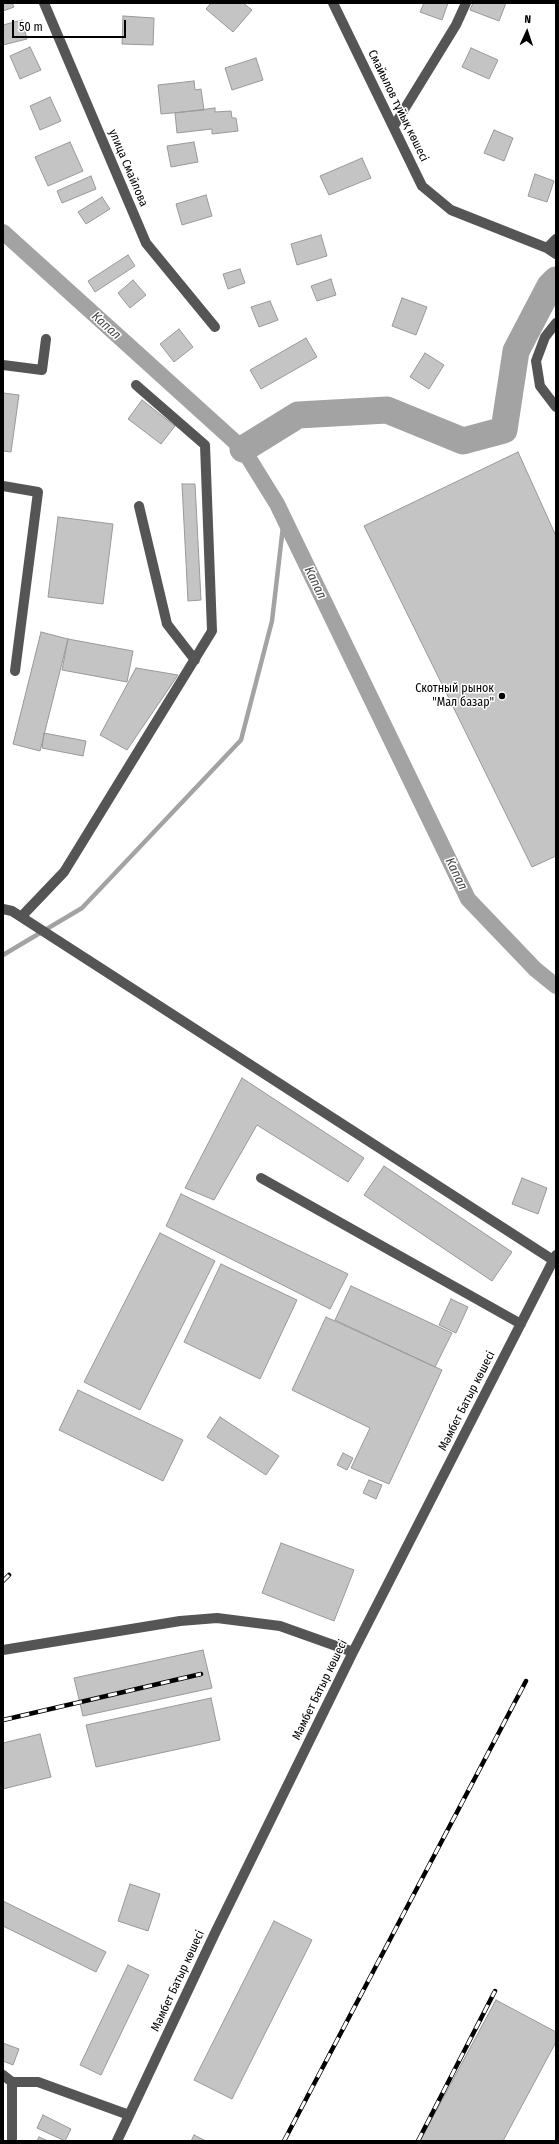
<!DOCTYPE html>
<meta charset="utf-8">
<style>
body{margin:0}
#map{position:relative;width:559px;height:2144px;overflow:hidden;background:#fff;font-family:"Fira Sans Condensed",sans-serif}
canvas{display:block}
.frame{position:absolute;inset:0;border:4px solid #000;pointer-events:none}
.north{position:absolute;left:507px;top:12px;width:40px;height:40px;-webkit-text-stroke:3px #fff;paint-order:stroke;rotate:3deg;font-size:11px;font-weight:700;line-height:16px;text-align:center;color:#000}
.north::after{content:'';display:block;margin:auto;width:14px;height:18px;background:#000;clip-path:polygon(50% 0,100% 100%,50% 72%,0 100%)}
.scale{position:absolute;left:12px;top:20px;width:114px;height:18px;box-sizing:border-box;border:2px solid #000;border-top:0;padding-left:5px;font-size:12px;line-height:14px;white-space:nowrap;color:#000;-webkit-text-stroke:3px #fff;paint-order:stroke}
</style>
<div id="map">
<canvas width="559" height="2144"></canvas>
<div class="frame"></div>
<div class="north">N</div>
<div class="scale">50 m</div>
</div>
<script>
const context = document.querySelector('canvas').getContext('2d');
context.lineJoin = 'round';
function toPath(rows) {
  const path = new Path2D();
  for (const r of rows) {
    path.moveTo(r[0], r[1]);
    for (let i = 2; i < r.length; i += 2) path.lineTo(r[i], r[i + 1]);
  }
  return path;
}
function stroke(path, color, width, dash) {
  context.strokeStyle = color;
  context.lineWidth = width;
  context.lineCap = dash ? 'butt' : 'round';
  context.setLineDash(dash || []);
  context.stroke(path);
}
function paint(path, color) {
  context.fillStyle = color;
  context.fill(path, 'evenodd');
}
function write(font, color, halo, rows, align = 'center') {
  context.font = font + ' "Fira Sans Condensed",sans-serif';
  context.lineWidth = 3;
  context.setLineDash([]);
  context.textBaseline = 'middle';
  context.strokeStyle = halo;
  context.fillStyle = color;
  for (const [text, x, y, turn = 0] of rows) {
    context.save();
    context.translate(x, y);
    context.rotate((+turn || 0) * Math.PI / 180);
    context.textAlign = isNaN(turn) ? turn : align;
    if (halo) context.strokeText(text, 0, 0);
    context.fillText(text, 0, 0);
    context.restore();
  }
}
const stream = toPath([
 [3,955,82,908,241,740,272,621,284,518]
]);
const canal = toPath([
 [3,232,243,449,277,504,468,899,535,969,556,986]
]);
const river = toPath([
 [243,449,298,415,387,410,463,441,504,430,516,351,550,286,556,280]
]);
const building = toPath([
 [3,3,12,3,14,7,3,11,3,3],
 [211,3,243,3,252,10,233,32,206,9,211,3],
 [424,3,448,3,442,20,420,12,424,3],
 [473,3,506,3,499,21,470,10,473,3],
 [123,16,154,18,153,45,122,44,123,16],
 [22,20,27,39,3,45,3,25,22,20],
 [30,47,41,70,20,79,10,56,30,47],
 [471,48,498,60,489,79,462,67,471,48],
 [256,58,263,80,232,90,225,68,256,58],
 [194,81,195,90,201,89,204,110,161,114,158,85,194,81],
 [50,97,61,121,40,130,30,106,50,97],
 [215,108,215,112,231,111,232,118,236,118,238,131,212,134,212,129,177,133,175,113,215,108],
 [494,130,513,138,504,161,484,153,494,130],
 [70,142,83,171,48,186,35,157,70,142],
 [194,142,198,162,171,167,167,146,194,142],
 [362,158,371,178,329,195,320,176,362,158],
 [535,174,554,181,547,202,528,196,535,174],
 [91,176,96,189,62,203,57,191,91,176],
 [206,195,212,216,182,225,176,204,206,195],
 [102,197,110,209,86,224,78,212,102,197],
 [321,235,327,256,297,265,291,244,321,235],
 [128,255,135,266,95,292,88,281,128,255],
 [240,269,245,283,228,289,223,274,240,269],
 [331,279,336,295,317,301,311,286,331,279],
 [133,280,146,295,130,308,118,293,133,280],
 [402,298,427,307,416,335,392,326,402,298],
 [270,301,278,320,259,327,251,307,270,301],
 [179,329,193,347,174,362,160,344,179,329],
 [306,338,317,357,261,389,250,370,306,338],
 [425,353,444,365,429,389,410,377,425,353],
 [3,393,19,395,11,452,3,451,3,393],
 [142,400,175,426,161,444,128,419,142,400],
 [518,452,556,536,556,856,532,867,364,526,518,452],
 [182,484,195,484,201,600,188,601,182,484],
 [58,517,113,524,103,604,48,597,58,517],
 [41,632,68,639,40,751,13,744,41,632],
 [68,639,133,651,127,682,62,670,68,639],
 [136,668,178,675,127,750,100,735,136,668],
 [44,733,86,741,83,756,42,748,44,733],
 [242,1078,364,1158,348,1182,257,1125,214,1200,185,1188,242,1078],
 [384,1166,512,1252,492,1281,364,1195,384,1166],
 [522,1178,547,1188,538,1214,512,1204,522,1178],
 [181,1194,348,1274,330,1309,166,1226,181,1194],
 [160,1233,215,1261,140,1410,84,1382,160,1233],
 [221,1264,297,1300,260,1379,184,1342,221,1264],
 [351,1286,452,1333,435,1367,335,1320,351,1286],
 [451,1299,468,1307,456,1333,439,1325,451,1299],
 [326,1317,442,1370,389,1484,351,1468,370,1428,292,1390,326,1317],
 [78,1390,183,1440,163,1481,59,1430,78,1390],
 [220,1417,279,1456,266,1475,207,1437,220,1417],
 [343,1453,353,1458,347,1470,337,1465,343,1453],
 [369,1480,382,1485,376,1499,363,1493,369,1480],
 [281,1543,354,1570,334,1621,262,1593,281,1543],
 [203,1650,212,1688,83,1716,74,1678,203,1650],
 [211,1698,220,1740,96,1767,86,1725,211,1698],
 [40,1734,51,1777,3,1789,3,1743,40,1734],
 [130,1884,160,1894,148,1931,118,1921,130,1884],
 [3,1901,106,1952,96,1972,3,1926,3,1901],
 [274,1921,312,1940,232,2099,194,2080,274,1921],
 [128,1965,149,1975,101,2075,80,2065,128,1965],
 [496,2000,556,2032,556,2042,503,2141,420,2141,496,2000],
 [3,2043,19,2049,13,2065,3,2061,3,2043],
 [43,2115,71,2129,65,2141,37,2128,43,2115],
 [194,2135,206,2141,191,2141,194,2135],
 [39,2137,48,2141,37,2141,39,2137]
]);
const minor = toPath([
 [44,3,146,243,215,327],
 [333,3,422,186,451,210,547,248,556,239],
 [394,126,456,25,466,3],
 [547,248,556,254],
 [556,323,545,337,536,361,540,386,556,407],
 [3,365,42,370,46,339],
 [3,486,38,492,15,671],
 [139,506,167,624,195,660],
 [3,909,12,911,553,1260],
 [21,917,64,872,212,631,205,445,136,385],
 [261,1178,521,1324],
 [3,1650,180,1621,217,1618,280,1626,353,1652],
 [3,2075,12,2082,38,2082,129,2115],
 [12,2141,12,2082],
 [117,2141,215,1933,353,1652,556,1255]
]);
const rail = toPath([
 [3,1581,9,1575],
 [3,1720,201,1674],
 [284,2141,526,1681],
 [418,2141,495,1991]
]);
const markers = [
 [502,696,4,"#000"]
];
const streetNames = [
 ["Смайылов тұйық көшесі",398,106,64],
 ["улица Смайлова",128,168,67],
 ["Мәмбет Батыр көшесі",467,1401,-63],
 ["Мәмбет Батыр көшесі",320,1690,-64],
 ["Мәмбет Батыр көшесі",178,1981,-65]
];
const poiNames = [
 ["Скотный рынок",494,689],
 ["\"Мал базар\"",494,703]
];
const waterNames = [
 ["Капал",106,326,42],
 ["Капал",315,583,64],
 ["Капал",456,874,64]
];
stroke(stream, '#a3a3a3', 4.5);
stroke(canal, '#a3a3a3', 16);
stroke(river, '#a3a3a3', 27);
paint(building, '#c4c4c4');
stroke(building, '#999', 1);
stroke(minor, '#555', 10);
stroke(rail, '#000', 4.5);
stroke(rail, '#fff', 3, [9]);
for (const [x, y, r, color] of markers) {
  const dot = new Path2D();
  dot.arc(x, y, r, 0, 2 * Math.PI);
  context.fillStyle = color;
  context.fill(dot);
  stroke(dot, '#fff', 1.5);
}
write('12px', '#000', '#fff', streetNames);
write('12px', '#000', '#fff', poiNames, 'right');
write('italic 13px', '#444', '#fff', waterNames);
</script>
